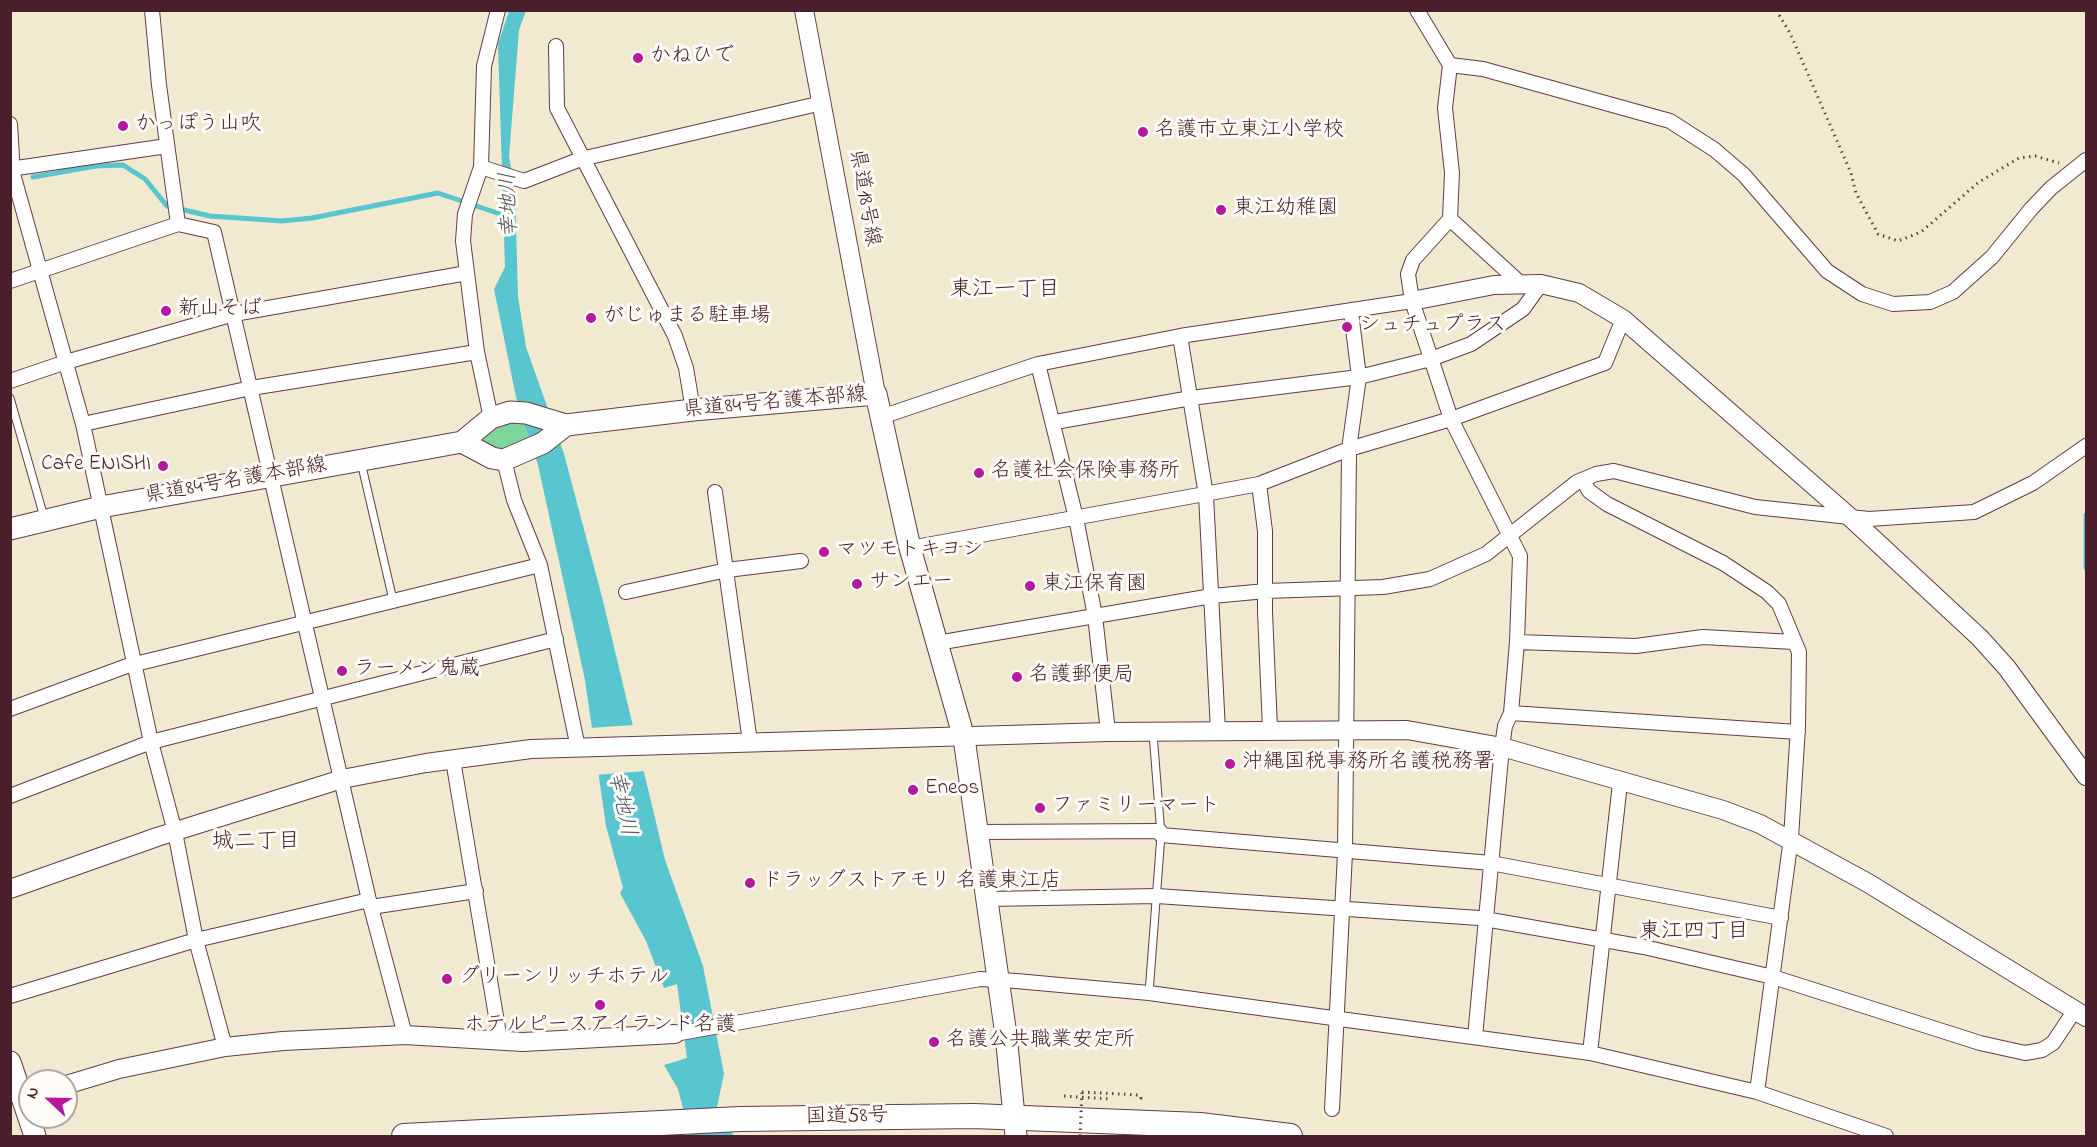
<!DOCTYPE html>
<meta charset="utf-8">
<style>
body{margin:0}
#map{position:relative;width:2097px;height:1147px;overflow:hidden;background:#f1e9d0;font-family:"Indie Flower",sans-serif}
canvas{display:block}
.frame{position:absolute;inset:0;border:12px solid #4a1f2b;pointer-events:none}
.north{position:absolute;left:18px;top:1069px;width:60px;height:60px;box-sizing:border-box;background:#fdfcf7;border:2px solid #b5a4a5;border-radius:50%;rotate:292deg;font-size:16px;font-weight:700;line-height:24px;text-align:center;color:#4a1f2b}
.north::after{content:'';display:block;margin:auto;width:21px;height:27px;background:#b5179e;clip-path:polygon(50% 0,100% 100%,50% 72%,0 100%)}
</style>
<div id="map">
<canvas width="2097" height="1147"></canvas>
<div class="frame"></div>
<div class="north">N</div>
</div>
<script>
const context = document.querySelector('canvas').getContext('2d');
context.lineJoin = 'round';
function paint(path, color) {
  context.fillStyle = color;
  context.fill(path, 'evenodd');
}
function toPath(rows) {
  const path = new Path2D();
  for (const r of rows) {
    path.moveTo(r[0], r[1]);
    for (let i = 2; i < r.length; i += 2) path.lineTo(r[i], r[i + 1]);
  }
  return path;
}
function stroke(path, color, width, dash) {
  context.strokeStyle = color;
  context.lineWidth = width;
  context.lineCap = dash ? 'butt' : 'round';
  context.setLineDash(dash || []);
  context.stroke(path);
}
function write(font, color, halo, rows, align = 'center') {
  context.font = font + ' "Indie Flower","Klee One",sans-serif';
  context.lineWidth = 6;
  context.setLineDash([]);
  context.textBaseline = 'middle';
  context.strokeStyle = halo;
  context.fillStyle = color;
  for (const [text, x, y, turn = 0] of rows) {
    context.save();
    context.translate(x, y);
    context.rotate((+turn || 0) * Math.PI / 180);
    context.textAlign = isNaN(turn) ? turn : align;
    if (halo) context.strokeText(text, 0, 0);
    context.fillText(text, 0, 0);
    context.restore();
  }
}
const green = toPath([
 [517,417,540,432,508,453,480,442,482,434]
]);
const water = toPath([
 [509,11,526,11,519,30,509,156,515,191,518,297,526,347,564,454,603,601,665,860,703,966,724,1074,717,1107,734,1136,690,1136,678,1089,664,1065,687,1058,677,984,664,988,646,941,620,893,623,888,606,826,585,680,538,465,516,397,494,289,505,267,498,44]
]);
const pier = toPath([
 [634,725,645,771,595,775,589,728]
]);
const stream = toPath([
 [33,177,96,166,123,165,145,179,167,206,210,216,282,221,312,218,438,193,509,217],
 [2086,515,2086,568]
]);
const path = toPath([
 [1776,10,1790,33,1851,173,1856,193,1878,234,1898,241,1921,232,1979,182,2019,158,2035,156,2059,163],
 [1082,1092,1138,1095,1141,1098,1137,1101],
 [1064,1096,1110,1099]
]);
const lane = toPath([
 [10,398,44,517],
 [361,462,393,600],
 [1149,993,1161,835,1153,733]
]);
const street = toPath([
 [152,10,159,85,178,224],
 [1417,10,1450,65,1445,108,1452,173,1450,219,1413,260,1408,274,1412,301,1451,419,1520,556,1517,642,1511,713,1505,726,1502,747,1475,1037],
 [556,46,557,108,675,336,686,368,693,410],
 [1450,65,1483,69,1670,121,1715,150,1744,175,1827,271,1862,294,1893,304,1930,302,1953,292,1992,257,2031,209,2051,188,2086,160],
 [10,124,13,174,83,424,151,742,175,832,196,940,225,1047],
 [481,167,524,181,581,159,822,103],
 [10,169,167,146],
 [1450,219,1520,283],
 [10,281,178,224,214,232,369,900,405,1035],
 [1180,336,1206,495,1218,731],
 [1038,364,1076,518,1095,616,1108,732],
 [10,381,66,362,234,314,467,273],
 [881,417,1038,364,1180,336,1412,301],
 [491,418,477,352,463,241,465,214,481,167,484,66,498,10],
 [1055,422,1191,398,1359,377,1431,359,1471,344,1523,309,1541,284],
 [83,424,251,388,477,352],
 [504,460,514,500,540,565,578,748],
 [1583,480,1589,491,1607,504,1723,563,1767,592,1779,604,1799,652,1798,727,1791,838,1757,1092],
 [1259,484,1265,531,1265,612,1270,729],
 [715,492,750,742],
 [910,548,1259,484,1349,449,1451,419,1605,363,1623,319],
 [626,592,727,570,801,561],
 [1517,642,1636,646,1703,637,1794,642],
 [937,643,1212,596,1266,591,1383,587,1430,579,1486,554,1577,482,1596,474,1614,471,1755,507,1869,519,1974,512,2033,483,2086,446],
 [10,709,127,666,540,565],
 [1511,713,1798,732],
 [453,760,500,1040],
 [10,796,151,742,556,639],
 [979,832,1160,831],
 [1161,835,1491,863,1781,918],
 [988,899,1157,896,1479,918,1644,947,1773,977,1980,1043,2025,1053,2042,1050,2053,1043,2075,1010],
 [371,907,476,891],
 [10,996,196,940,369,900],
 [675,1034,980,979,1016,981,1149,993,1590,1053,1757,1092,1886,1136],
 [1590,1053,1620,783],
 [1332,1109,1345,853,1349,449,1359,377,1351,312]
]);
const secondary = toPath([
 [804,10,876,394],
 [1412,301,1494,285,1541,284,1579,293,1623,319,1852,519,1980,638,2007,668,2086,776],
 [10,889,157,837,342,779,426,763,531,749,1108,732,1407,730,1502,747,1723,810,1760,824,1868,883,2086,1017],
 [66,1085,119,1069,225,1047,283,1041,405,1035,523,1042,675,1034]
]);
const primary = toPath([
 [462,442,492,458,504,460,543,443,566,425],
 [10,529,101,507,462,442,491,418,510,412,526,413,566,425,693,410,876,394,910,548,964,738,1006,1035,1016,1136],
 [10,1062,35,1136]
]);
const highway = toPath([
 [404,1136,740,1119,974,1116,1200,1125,1290,1136]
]);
const pathBridge = toPath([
 [1080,1136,1082,1092]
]);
const markers = [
 [638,58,6,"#b5179e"],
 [123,126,6,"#b5179e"],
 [1143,132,6,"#b5179e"],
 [1221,210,6,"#b5179e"],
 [166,311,6,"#b5179e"],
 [591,318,6,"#b5179e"],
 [1347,327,6,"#b5179e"],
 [163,466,6,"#b5179e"],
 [979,473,6,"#b5179e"],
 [824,552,6,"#b5179e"],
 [857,584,6,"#b5179e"],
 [1030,586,6,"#b5179e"],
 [342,671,6,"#b5179e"],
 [1017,677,6,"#b5179e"],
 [1230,764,6,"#b5179e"],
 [913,790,6,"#b5179e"],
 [1040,808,6,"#b5179e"],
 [750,883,6,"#b5179e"],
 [447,979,6,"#b5179e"],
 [600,1005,6,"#b5179e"],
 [934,1042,6,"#b5179e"]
];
const poiNames = [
 ["かねひで",650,58],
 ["かっぽう山吹",135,126],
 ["名護市立東江小学校",1155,132],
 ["東江幼稚園",1233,210],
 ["新山そば",178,311],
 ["がじゅまる駐車場",603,318],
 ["シュチュプラス",1359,327],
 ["Cafe ENISHI",151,466,"right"],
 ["名護社会保険事務所",991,473],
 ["マツモトキヨシ",836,552],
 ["サンエー",869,584],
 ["東江保育園",1042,586],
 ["ラーメン鬼蔵",354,671],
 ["名護郵便局",1029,677],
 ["沖縄国税事務所名護税務署",1242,764],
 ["Eneos",925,790],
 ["ファミリーマート",1052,808],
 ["ドラッグストアモリ 名護東江店",762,883],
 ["グリーンリッチホテル",459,979],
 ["ホテルピースアイランド名護",600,1027,"center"],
 ["名護公共職業安定所",946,1042]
];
const streetNames = [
 ["県道18号線",863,198,80],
 ["県道84号名護本部線",775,404,-5],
 ["県道84号名護本部線",236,482,-10],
 ["国道58号",847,1118,-1]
];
const waterNames = [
 ["幸地川",511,205,-92],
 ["幸地川",620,804,78]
];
const neighbourhoodNames = [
 ["東江一丁目",1005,291],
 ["城二丁目",256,843],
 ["東江四丁目",1694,933]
];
paint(green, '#7dd69c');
paint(water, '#58c5cf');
paint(pier, '#f1e9d0');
stroke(stream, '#58c5cf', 5);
stroke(lane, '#633d44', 9);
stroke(street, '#633d44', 16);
stroke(secondary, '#633d44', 20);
stroke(primary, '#633d44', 23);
stroke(highway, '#633d44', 26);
stroke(path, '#633d44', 3, [1.5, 4.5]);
stroke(lane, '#fff', 7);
stroke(street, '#fff', 14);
stroke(secondary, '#fff', 18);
stroke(primary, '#fff', 21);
stroke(highway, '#fff', 24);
stroke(pathBridge, '#633d44', 3, [1.5, 4.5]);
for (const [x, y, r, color] of markers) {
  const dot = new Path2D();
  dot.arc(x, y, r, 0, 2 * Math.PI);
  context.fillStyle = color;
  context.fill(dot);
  stroke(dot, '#fdfcf7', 2);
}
write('21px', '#4a1f2b', '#fdfcf7', poiNames, 'left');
write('21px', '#4a1f2b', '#fdfcf7', streetNames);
write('italic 22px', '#4f5964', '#fdfcf7', waterNames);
write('22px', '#4a1f2b', '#fdfcf7', neighbourhoodNames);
</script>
